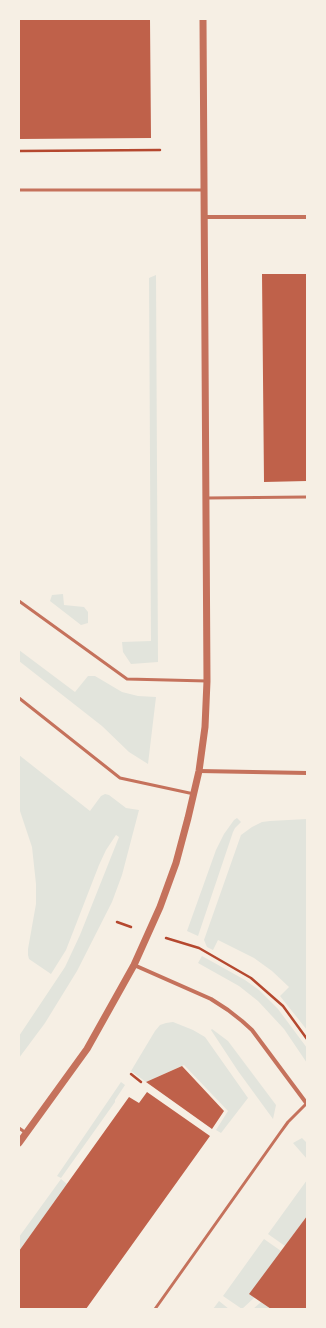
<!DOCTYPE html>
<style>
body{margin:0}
#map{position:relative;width:326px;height:1328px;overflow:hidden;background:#f6efe4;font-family:"Noto Sans",sans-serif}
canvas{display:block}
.frame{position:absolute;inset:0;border:20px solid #f6efe4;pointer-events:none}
</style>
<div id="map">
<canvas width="326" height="1328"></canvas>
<div class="frame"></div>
</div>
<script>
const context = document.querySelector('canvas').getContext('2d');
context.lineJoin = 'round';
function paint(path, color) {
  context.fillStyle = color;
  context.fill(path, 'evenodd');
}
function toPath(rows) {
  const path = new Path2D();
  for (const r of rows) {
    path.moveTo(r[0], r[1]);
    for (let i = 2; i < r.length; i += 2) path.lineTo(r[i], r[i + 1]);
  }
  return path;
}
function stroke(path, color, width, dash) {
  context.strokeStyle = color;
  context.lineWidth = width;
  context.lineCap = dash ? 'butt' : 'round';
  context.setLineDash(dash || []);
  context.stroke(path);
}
const green = toPath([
 [156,275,158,662,131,664,123,652,122,642,151,641,149,278],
 [63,594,64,605,84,607,88,612,88,623,81,625,50,601,52,595],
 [19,650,75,692,88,676,95,676,122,692,138,696,156,697,148,764,129,752,102,726,19,661],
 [19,755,90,811,101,796,105,794,109,795,126,808,139,810,122,875,112,902,77,971,45,1023,19,1058,19,1036,65,967,80,935,119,837,116,835,106,850,99,865,66,950,51,974,29,959,28,955,28,949,36,904,36,884,32,847,19,808],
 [237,818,241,822,235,828,233,832,198,936,187,931,216,850,224,834,234,820],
 [307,819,307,1030,280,996,289,987,272,971,254,958,218,940,213,950,207,947,204,940,241,835,252,827,262,822,270,821],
 [202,956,245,980,259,990,278,1009,307,1048,307,1063,284,1029,258,1001,239,986,198,963],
 [173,1022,193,1030,205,1037,248,1098,221,1133,216,1130,228,1111,184,1065,146,1082,131,1071,155,1031,160,1025,166,1023],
 [212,1029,228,1041,276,1105,273,1119,238,1071,211,1030],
 [121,1082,125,1085,115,1100,115,1102,61,1178,57,1176],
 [302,1138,307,1143,307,1159,293,1143],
 [61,1179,67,1184,19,1251,19,1237],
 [307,1180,307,1216,285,1246,268,1234],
 [264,1239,281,1251,255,1297,242,1309,223,1296],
 [219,1301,229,1309,213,1309],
 [261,1302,271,1309,253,1309]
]);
const building = toPath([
 [19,19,150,19,151,138,19,139],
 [262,274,307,274,307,481,264,482],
 [182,1066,224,1111,212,1129,146,1082],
 [147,1092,210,1136,86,1309,19,1309,19,1251,129,1097,139,1103],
 [307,1216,307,1308,271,1309,249,1294]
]);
const path = toPath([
 [19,151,160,150],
 [117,922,131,927],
 [166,938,199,948,251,978,283,1006,307,1039],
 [131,1074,141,1082]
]);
const service = toPath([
 [19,190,204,190],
 [207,498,307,497],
 [19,601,127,679,207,681],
 [19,698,120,778,194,794],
 [19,1128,26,1133],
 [155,1309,280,1133,288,1122,307,1103]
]);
const minor = toPath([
 [205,217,307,217],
 [199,771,307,773],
 [134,965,211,999,228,1010,242,1021,252,1030,307,1104]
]);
const tertiary = toPath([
 [19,1143,87,1049,134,965,160,907,176,863,188,818,199,771,205,727,207,681,203,19]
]);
paint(green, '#e2e4dc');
paint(building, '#bf614a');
stroke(path, '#b5482f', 2.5);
stroke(service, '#c5725c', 3);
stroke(minor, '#c5725c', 4);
stroke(tertiary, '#c5725c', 7);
</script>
